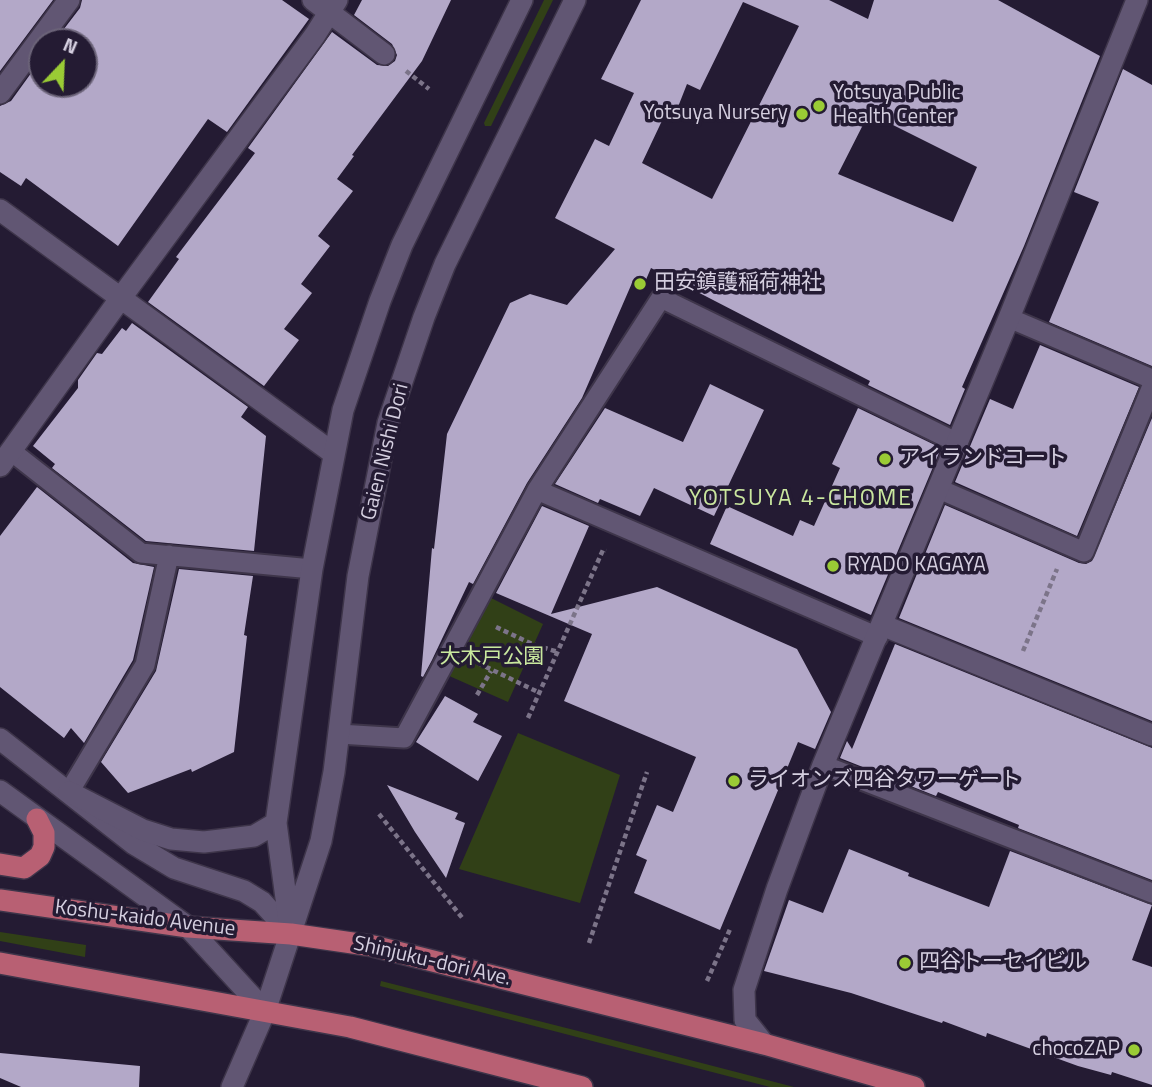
<!DOCTYPE html>
<meta charset="utf-8">
<style>
body{margin:0}
#map{position:relative;width:1152px;height:1087px;overflow:hidden;background:#241b33;font-family:"Titillium Web",sans-serif}
canvas{display:block}
.north{position:absolute;left:28px;top:28px;width:70px;height:70px;box-sizing:border-box;background:#241b33;border:2px solid #6b6378;border-radius:50%;rotate:23deg;font-size:19px;font-weight:700;line-height:28px;text-align:center;color:#d5cfe0}
.north::after{content:'';display:block;margin:auto;width:24px;height:32px;background:#9acb35;clip-path:polygon(50% 0,100% 100%,50% 72%,0 100%)}
</style>
<div id="map">
<canvas width="1152" height="1087"></canvas>
<div class="north">N</div>
</div>
<script>
const context = document.querySelector('canvas').getContext('2d');
context.lineJoin = 'round';
function paint(path, color) {
  context.fillStyle = color;
  context.fill(path, 'evenodd');
}
function toPath(rows) {
  const path = new Path2D();
  for (const r of rows) {
    path.moveTo(r[0], r[1]);
    for (let i = 2; i < r.length; i += 2) path.lineTo(r[i], r[i + 1]);
  }
  return path;
}
function stroke(path, color, width, dash) {
  context.strokeStyle = color;
  context.lineWidth = width;
  context.lineCap = dash ? 'butt' : 'round';
  context.setLineDash(dash || []);
  context.stroke(path);
}
function write(font, color, halo, rows, align = 'center') {
  context.font = font + ' "Titillium Web","Noto Sans JP",sans-serif';
  context.lineWidth = 7;
  context.setLineDash([]);
  context.textBaseline = 'middle';
  context.strokeStyle = halo;
  context.fillStyle = color;
  for (const [text, x, y, turn = 0] of rows) {
    context.save();
    context.translate(x, y);
    context.rotate((+turn || 0) * Math.PI / 180);
    context.textAlign = isNaN(turn) ? turn : align;
    if (halo) context.strokeText(text, 0, 0);
    context.fillText(text, 0, 0);
    context.restore();
  }
}
const green = toPath([
 [544,0,553,0,491,126,485,126,484,123],
 [489,597,543,624,508,702,447,675],
 [518,733,620,775,580,903,459,869],
 [0,932,86,945,85,957,0,941],
 [381,981,586,1033,794,1087,770,1087,380,986]
]);
const building = toPath([
 [0,0,53,0,0,71],
 [82,0,282,0,309,19,227,132,208,119,118,246,26,178,21,186,0,172,0,106,11,101,42,58,42,84,84,84,84,42,54,42,80,8],
 [362,0,451,0,422,61,352,155,354,156,337,179,353,191,318,236,330,246,301,284,312,293,284,329,299,340,264,386,148,302,179,259,176,257,255,153,248,148,332,32,377,65,388,66,395,61,397,55,392,44,354,15],
 [641,0,829,0,868,19,874,0,998,0,1100,56,1024,246,962,387,965,389,950,425,868,385,870,381,651,268,642,289,632,283,582,398,527,483,473,584,469,582,432,660,423,677,421,676,432,548,434,549,447,434,510,303,530,294,567,305,615,249,555,218,595,139,609,146,634,93,601,79],
 [743,2,799,26,712,199,642,163,668,108,676,112,687,84,700,90],
 [869,113,977,167,953,222,838,174],
 [1123,69,1152,85,1152,366,1049,322,1099,202,1074,192],
 [132,323,248,407,241,417,266,436,254,551,146,541,52,468,55,464,33,446,78,388,78,380,97,353,102,354,122,328,126,331],
 [1040,345,1139,387,1077,536,955,482,990,399,1013,409],
 [710,384,764,410,714,516,654,488,640,516,600,499,598,503,555,484,605,408,683,442],
 [858,408,941,448,871,615,710,544,727,506,793,536,800,520,814,526,840,468,832,464],
 [1152,418,1152,721,899,618,945,505,1079,563,1086,564,1092,561],
 [37,487,133,563,154,567,133,660,84,743,71,728,64,738,0,687,0,536],
 [542,506,589,526,551,614,657,587,797,649,831,712,815,749,798,742,720,930,634,893,647,860,636,855,657,805,673,812,696,757,564,701,592,634,496,593],
 [179,569,253,576,244,635,247,636,234,752,192,772,191,769,128,793,101,762,156,671],
 [895,644,1152,748,1152,880,1018,828,1019,825,938,792,936,796,840,758,847,741,852,749],
 [445,696,478,714,473,722,502,736,478,781,416,742],
 [387,785,458,813,455,819,465,823,446,878,415,832],
 [849,849,909,873,908,876,989,907,1010,851,1152,905,1132,960,1152,967,1152,1085,1112,1072,1111,1075,1078,1066,987,1033,986,1037,943,1021,942,1023,851,993,764,971,789,900,823,913],
 [0,1053,140,1066,139,1087,21,1087,0,1078]
]);
const path = toPath([
 [406,71,429,89],
 [496,627,532,644,558,652],
 [1023,651,1057,569],
 [478,663,540,693],
 [477,695,491,671],
 [528,718,603,550,606,551],
 [379,814,464,920],
 [589,943,647,772],
 [707,981,731,927]
]);
const service = toPath([
 [1009,318,1152,379],
 [11,451,141,553,312,569],
 [939,489,1084,552,1152,386],
 [537,490,878,637],
 [339,734,404,738,537,490,661,298,958,443],
 [823,765,1152,893],
 [69,792,145,665,169,555]
]);
const minor = toPath([
 [313,0,384,54],
 [0,93,69,0],
 [0,210,333,453],
 [0,466,120,299,315,35,337,0],
 [882,625,1152,735],
 [764,1044,745,1020,744,990,777,889,823,765,1009,318,1137,0]
]);
const tertiary = toPath([
 [0,739,134,844,174,868,244,891,262,902,291,934],
 [0,791,188,927,265,1011]
]);
const secondary = toPath([
 [69,792,143,830,171,839,204,842,254,836,276,823],
 [290,928,276,823,312,569,343,410,380,301,402,245,522,0],
 [232,1087,265,1011,321,841,334,772,358,576,388,423,424,317,445,264,575,0]
]);
const trunk = toPath([
 [0,864,24,868,40,856,44,847,44,833,37,819],
 [0,900,188,927,291,934,373,946,764,1044,914,1087],
 [0,963,350,1027,582,1087]
]);
const markers = [
 [819,106,7,"#9acb35"],
 [802,114,7,"#9acb35"],
 [640,284,7,"#9acb35"],
 [885,459,7,"#9acb35"],
 [833,566,7,"#9acb35"],
 [734,781,7,"#9acb35"],
 [905,963,7,"#9acb35"],
 [1134,1050,7,"#9acb35"]
];
const poiNames = [
 ["Yotsuya Public",833,94],
 ["Health Center",833,118],
 ["Yotsuya Nursery",788,114,"right"],
 ["田安鎮護稲荷神社",654,284],
 ["アイランドコート",899,459],
 ["RYADO KAGAYA",847,566],
 ["ライオンズ四谷タワーゲート",748,781],
 ["四谷トーセイビル",919,963],
 ["chocoZAP",1120,1050,"right"]
];
const streetNames = [
 ["Gaien Nishi Dori",386,452,-76],
 ["Koshu-kaido Avenue",145,919,7],
 ["Shinjuku-dori Ave.",432,962,13]
];
const parkNames = [
 ["大木戸公園",492,658]
];
const neighbourhoodNames = [
 ["YOTSUYA 4-CHOME",801,499]
];
paint(green, '#314017');
paint(building, '#b3a8c8');
stroke(service, '#3e354a', 23);
stroke(minor, '#3e354a', 24);
stroke(tertiary, '#3e354a', 24);
stroke(secondary, '#3e354a', 24);
stroke(trunk, '#3e354a', 24);
stroke(path, '#7c7489', 4.5, [5, 3.5]);
stroke(service, '#615673', 19);
stroke(minor, '#615673', 21);
stroke(tertiary, '#615673', 21);
stroke(secondary, '#615673', 21);
stroke(trunk, '#b86073', 21);
for (const [x, y, r, color] of markers) {
  const dot = new Path2D();
  dot.arc(x, y, r, 0, 2 * Math.PI);
  context.fillStyle = color;
  context.fill(dot);
  stroke(dot, '#241b33', 2.5);
}
write('21px', '#d5cfe0', '#241b33', poiNames, 'left');
write('21px', '#d5cfe0', '#241b33', streetNames);
write('21px', '#c9e89e', '#241b33', parkNames);
context.letterSpacing = '2px';
write('23px', '#cae79f', '#241b33', neighbourhoodNames);
context.letterSpacing = '0px';
</script>
